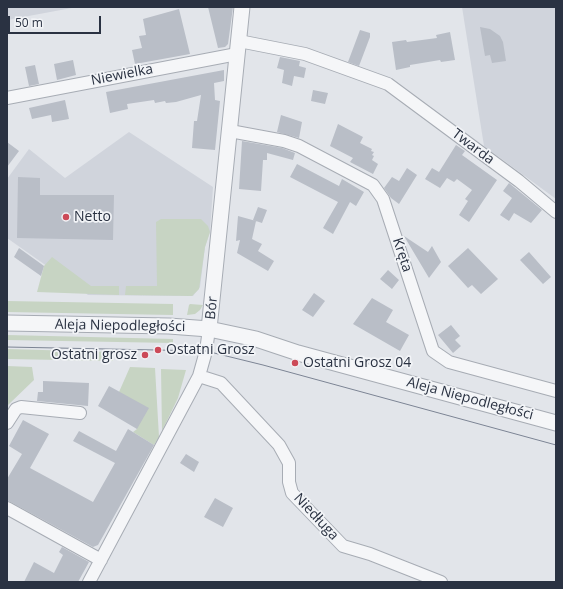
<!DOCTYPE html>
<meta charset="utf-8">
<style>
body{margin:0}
#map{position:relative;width:563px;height:589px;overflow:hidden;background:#e2e5ea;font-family:"Open Sans",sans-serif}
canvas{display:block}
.frame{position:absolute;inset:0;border:8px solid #2a3242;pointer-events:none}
.scale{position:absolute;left:8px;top:16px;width:93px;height:18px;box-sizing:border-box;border:2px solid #2a3242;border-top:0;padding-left:5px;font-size:12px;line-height:14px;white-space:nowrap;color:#2a3242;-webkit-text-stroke:3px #f2f4f7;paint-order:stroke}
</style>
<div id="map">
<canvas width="563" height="589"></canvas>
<div class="frame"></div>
<div class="scale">50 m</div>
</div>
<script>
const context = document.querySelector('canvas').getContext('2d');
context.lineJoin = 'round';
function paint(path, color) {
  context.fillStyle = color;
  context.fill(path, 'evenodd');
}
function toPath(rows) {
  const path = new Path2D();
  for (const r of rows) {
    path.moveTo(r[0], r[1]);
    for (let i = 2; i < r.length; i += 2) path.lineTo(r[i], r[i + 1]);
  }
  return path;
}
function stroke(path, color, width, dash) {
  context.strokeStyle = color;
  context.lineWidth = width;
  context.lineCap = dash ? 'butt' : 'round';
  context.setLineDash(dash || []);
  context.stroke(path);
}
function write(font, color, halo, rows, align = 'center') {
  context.font = font + ' "Open Sans",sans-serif';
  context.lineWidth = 3.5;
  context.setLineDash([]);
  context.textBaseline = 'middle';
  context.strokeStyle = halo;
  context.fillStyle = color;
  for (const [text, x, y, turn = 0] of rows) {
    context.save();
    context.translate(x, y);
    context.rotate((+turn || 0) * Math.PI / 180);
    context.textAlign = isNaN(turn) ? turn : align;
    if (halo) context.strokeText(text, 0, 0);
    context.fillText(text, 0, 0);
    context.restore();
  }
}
const built = toPath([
 [7,7,77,7,7,20],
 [462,7,556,7,556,199,484,146],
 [129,132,213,187,210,232,205,247,200,287,193,296,88,295,7,238,7,179,29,149,65,178]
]);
const green = toPath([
 [161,219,201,219,208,226,210,232,205,247,199,289,192,296,125,295,126,286,157,286,156,222],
 [52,257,91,286,119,286,119,295,37,292,44,266],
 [7,301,173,304,173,315,7,312],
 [189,305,190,304,203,305,200,310,195,314,187,315],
 [7,335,173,339,173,343,7,340],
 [7,349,113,352,113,361,7,359],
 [7,366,32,367,34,380,7,406],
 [130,367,155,368,159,437,154,445,133,432,137,429,119,392],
 [161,369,186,370,178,398,162,431]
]);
const building = toPath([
 [208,7,233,7,228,44,225,47,218,48],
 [179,9,190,54,135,64,132,50,142,48,139,36,146,35,143,19],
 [480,27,490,29,500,36,503,42,506,61,492,63,490,55,485,56],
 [360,30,370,33,370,37,359,66,348,62],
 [450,32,455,60,441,62,440,60,410,65,410,67,396,70,392,42,406,40,407,42,437,38,436,35],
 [280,57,300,61,299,66,306,68,304,78,294,76,292,86,282,83,284,70,277,68],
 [73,60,76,75,57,80,54,64],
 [35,65,39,84,29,86,25,67],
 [224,70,224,81,214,83,215,100,220,101,215,150,192,148,194,121,197,121,201,95,176,102,166,103,165,101,155,103,154,100,127,104,128,109,110,113,106,92],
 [313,90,328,93,325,104,311,101],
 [65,100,69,119,52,122,51,115,32,119,29,108],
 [281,115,302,122,299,138,277,132],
 [338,124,363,137,360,143,372,149,371,151,374,152,372,155,374,156,372,160,378,164,373,174,350,162,353,158,330,146],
 [242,141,282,148,295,153,293,160,267,153,267,160,263,160,261,191,239,189],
 [7,142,19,151,7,167],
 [456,145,465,151,462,155,497,180,469,222,459,215,468,201,465,199,472,190,457,179,454,182,447,178,440,188,425,179,432,168,439,172],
 [297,164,339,186,342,179,364,192,356,206,350,202,333,234,323,228,338,202,290,177],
 [407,168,417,175,399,204,391,198,384,188,392,177,399,181],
 [18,177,40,178,40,195,114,195,113,240,17,238],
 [509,183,542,210,531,223,514,213,509,221,500,215,512,198,503,191],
 [258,207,267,210,262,223,253,220],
 [238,216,256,221,252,239,262,244,258,251,274,261,268,271,237,253,240,240,236,241],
 [404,236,428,252,432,246,441,262,429,278],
 [19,248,44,266,41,276,14,257],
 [468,248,498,279,481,294,472,285,468,288,448,266],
 [529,252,551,277,543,284,520,260],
 [388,270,399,280,392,289,380,279],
 [314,293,325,301,313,317,302,310],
 [372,298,393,310,386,322,409,335,400,351,353,324],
 [451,325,460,336,455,340,461,346,453,353,438,335],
 [43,381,89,383,88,406,37,401,38,392,43,392],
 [109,386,149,408,137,429,98,406],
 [23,420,49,434,30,468,93,502,115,463,73,441,79,431,116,451,128,429,154,445,98,545,93,547,7,500,7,479,22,454,9,446],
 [186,454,199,462,194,472,180,463],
 [215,498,233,508,223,527,204,517],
 [62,547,89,562,78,582,24,582,34,562,54,573,63,555,59,552]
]);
const minor = toPath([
 [239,41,305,54,388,84,519,181,556,212],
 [7,98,237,54],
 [230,131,284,141,299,146,373,185,383,199,433,351,449,362,556,391],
 [199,376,221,383,279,445,289,463,289,482,292,493,343,546,370,554,441,582],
 [7,423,16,409,21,407,80,413],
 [7,508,101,560],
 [89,582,199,376,206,351,209,329]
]);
const tertiary = toPath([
 [7,323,169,326,209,329,256,339,298,353,556,423],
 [209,329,242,7]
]);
const tram = toPath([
 [7,347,206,351,263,365,556,445]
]);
const markers = [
 [66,217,4,"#cc4a58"],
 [158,350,4,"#cc4a58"],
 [145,355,4,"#cc4a58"],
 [295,363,4,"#cc4a58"]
];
const streetNames = [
 ["Niewielka",122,75,-11],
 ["Twarda",473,147,37],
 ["Kręta",402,255,72],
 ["Bór",212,308,-84],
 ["Aleja Niepodległości",120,326,1],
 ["Aleja Niepodległości",470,399,15],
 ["Niedługa",316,517,47]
];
const poiNames = [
 ["Netto",74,217],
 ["Ostatni Grosz",166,350],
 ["Ostatni grosz",137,355,"right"],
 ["Ostatni Grosz 04",303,363]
];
paint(built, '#d0d4dc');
paint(green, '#c7d4c3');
paint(building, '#b9bec7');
stroke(minor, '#a7acb4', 14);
stroke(tertiary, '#a7acb4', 17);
stroke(minor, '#f5f6f8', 12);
stroke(tertiary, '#f5f6f8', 15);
stroke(tram, '#7c8494', 1);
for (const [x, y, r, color] of markers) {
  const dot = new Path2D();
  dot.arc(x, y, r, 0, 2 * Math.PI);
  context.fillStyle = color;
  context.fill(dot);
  stroke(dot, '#f2f4f7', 1.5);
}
write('14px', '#2a3242', '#f2f4f7', streetNames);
write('14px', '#2a3242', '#f2f4f7', poiNames, 'left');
</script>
